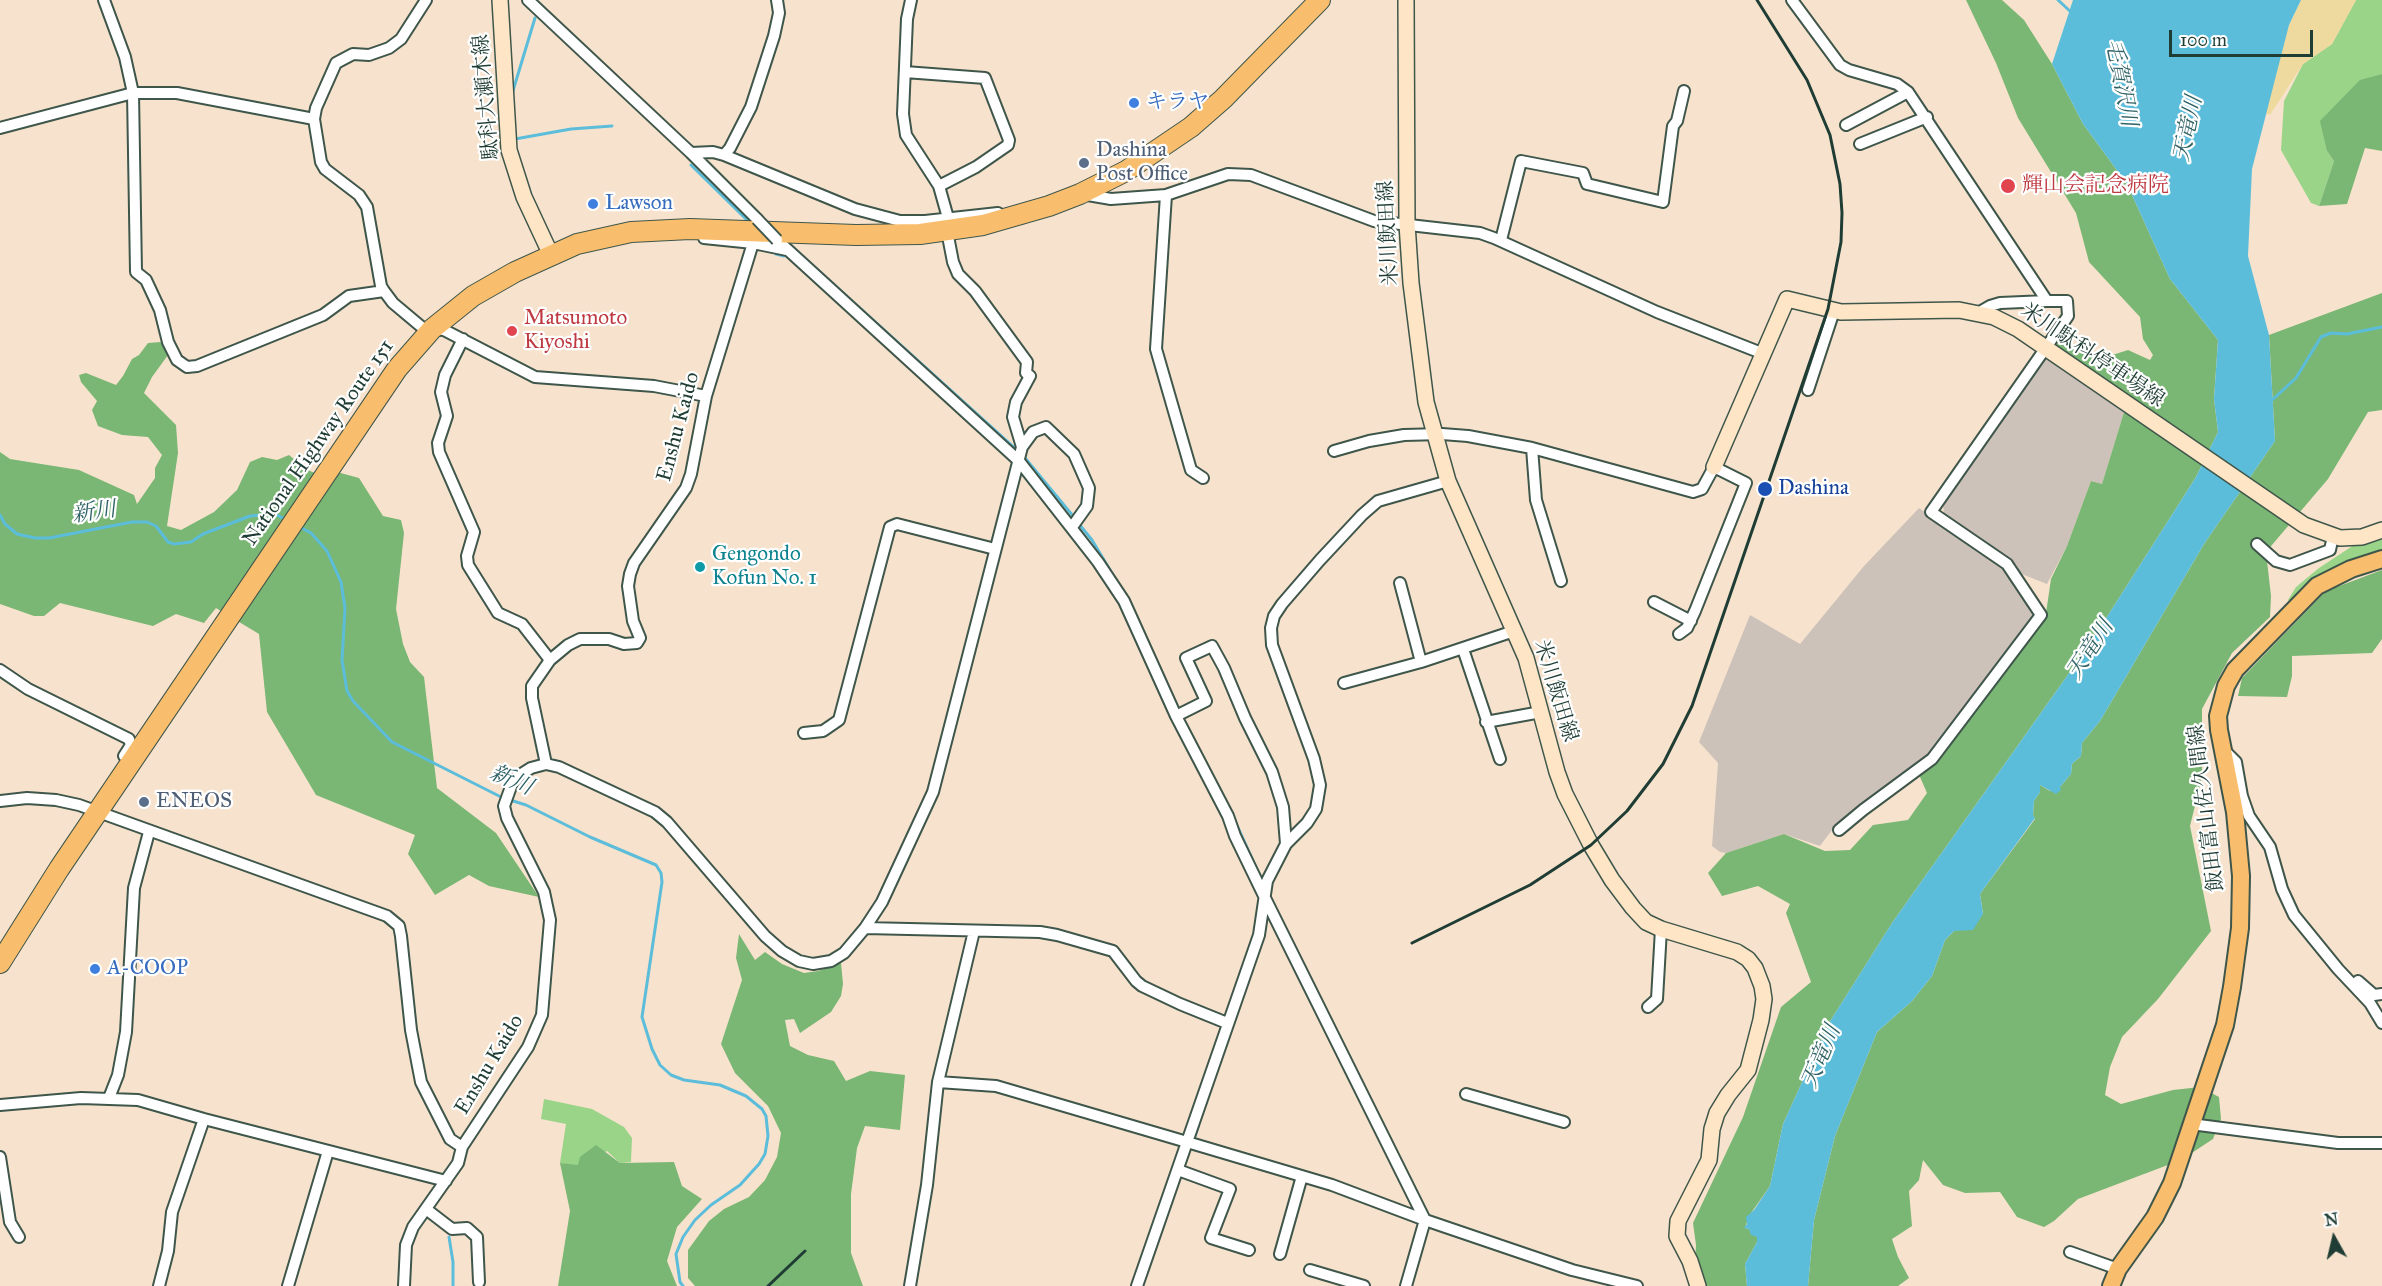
<!DOCTYPE html>
<meta charset="utf-8">
<style>
body{margin:0}
#map{position:relative;width:2382px;height:1286px;overflow:hidden;background:#f7e3cd;font-family:"IM FELL Great Primer",serif}
canvas{display:block}
.north{position:absolute;left:2304px;top:1208px;width:60px;height:60px;-webkit-text-stroke:4px #fff;paint-order:stroke;rotate:352deg;font-size:16px;font-weight:700;line-height:24px;text-align:center;color:#1f3d34}
.north::after{content:'';display:block;margin:auto;width:21px;height:27px;background:#1f3d34;clip-path:polygon(50% 0,100% 100%,50% 72%,0 100%)}
.scale{position:absolute;left:2169px;top:30px;width:144px;height:27px;box-sizing:border-box;border:3px solid #1f3d34;border-top:0;padding-left:8px;font-size:18px;line-height:21px;white-space:nowrap;color:#1f3d34;-webkit-text-stroke:4px #fff;paint-order:stroke}
</style>
<div id="map">
<canvas width="2382" height="1286"></canvas>
<div class="north">N</div>
<div class="scale">100 m</div>
</div>
<script>
const context = document.querySelector('canvas').getContext('2d');
context.lineJoin = 'round';
function paint(path, color) {
  context.fillStyle = color;
  context.fill(path, 'evenodd');
}
function toPath(rows) {
  const path = new Path2D();
  for (const r of rows) {
    path.moveTo(r[0], r[1]);
    for (let i = 2; i < r.length; i += 2) path.lineTo(r[i], r[i + 1]);
  }
  return path;
}
function stroke(path, color, width, dash) {
  context.strokeStyle = color;
  context.lineWidth = width;
  context.lineCap = dash ? 'butt' : 'round';
  context.setLineDash(dash || []);
  context.stroke(path);
}
function write(font, color, halo, rows, align = 'center') {
  context.font = font + ' "IM FELL Great Primer","Noto Serif JP",serif';
  context.lineWidth = 4.5;
  context.setLineDash([]);
  context.textBaseline = 'middle';
  context.strokeStyle = halo;
  context.fillStyle = color;
  for (const [text, x, y, turn = 0] of rows) {
    context.save();
    context.translate(x, y);
    context.rotate((+turn || 0) * Math.PI / 180);
    context.textAlign = isNaN(turn) ? turn : align;
    if (halo) context.strokeText(text, 0, 0);
    context.fillText(text, 0, 0);
    context.restore();
  }
}
const industrial = toPath([
 [2051,358,2125,409,2102,484,2091,481,2067,546,2047,584,2019,573,2017,566,2005,554,1999,553,1944,514,1943,504,2045,359],
 [1919,508,2005,569,2035,618,1931,755,1835,826,1820,846,1784,834,1726,853,1720,852,1712,846,1718,763,1699,742,1750,615,1800,644,1864,566]
]);
const green = toPath([
 [2356,0,2382,0,2382,74,2360,81,2327,151,2334,161,2319,206,2311,203,2281,150,2284,101,2303,64,2332,44],
 [2382,535,2382,552,2290,602,2288,600,2296,587,2319,568,2360,541],
 [544,1099,592,1109,624,1127,632,1138,631,1162,620,1163,607,1151,578,1166,560,1163,566,1124,541,1119]
]);
const forest = toPath([
 [1966,0,2002,0,2024,20,2052,64,2083,124,2127,184,2170,279,2218,340,2214,399,2218,432,2196,477,2089,645,1892,923,1829,1023,1783,1124,1770,1186,1749,1216,1745,1228,1749,1229,1757,1237,1757,1242,1745,1264,1747,1286,1694,1286,1696,1245,1693,1223,1743,1117,1781,1007,1811,982,1786,913,1790,904,1758,886,1722,896,1708,873,1726,853,1784,834,1825,851,1850,850,1873,825,1908,820,1927,793,1917,770,1934,759,2045,620,2051,579,2067,546,2091,481,2102,484,2125,409,2132,403,2056,345,2059,342,2100,359,2128,350,2150,360,2153,355,2143,339,2140,317,2089,262,2076,213,2018,118,1996,63],
 [2382,74,2382,151,2365,148,2347,204,2319,206,2334,161,2327,151,2320,121,2360,80],
 [2382,293,2382,410,2368,412,2328,479,2266,552,2271,596,2270,617,2232,653,2202,709,2202,777,2190,826,2211,931,2158,999,2122,1037,2110,1067,2105,1095,2121,1104,2173,1090,2200,1087,2219,1097,2221,1119,2213,1139,2181,1160,2078,1199,2054,1221,2044,1227,2017,1217,2000,1192,1965,1193,1943,1185,1923,1160,1919,1180,1909,1191,1912,1226,1892,1239,1898,1257,1909,1278,1898,1286,1808,1286,1814,1220,1835,1136,1877,1032,1912,1001,1932,976,1945,940,1954,931,1983,914,1980,894,2035,819,2033,815,2034,801,2040,792,2040,785,2050,791,2060,787,2071,774,2072,764,2081,756,2082,743,2100,721,2204,544,2275,441,2269,335],
 [161,342,168,355,152,377,144,393,176,425,178,453,167,526,181,530,214,512,237,490,250,462,262,457,277,460,289,455,306,469,323,477,337,472,359,478,383,516,401,520,404,533,396,609,403,644,410,662,424,677,437,788,496,833,539,897,489,886,469,875,435,895,408,854,415,835,316,795,267,712,259,634,216,608,204,623,176,614,153,626,60,603,44,616,34,616,0,604,0,452,10,459,79,470,134,495,137,504,155,478,155,468,162,455,148,437,122,435,98,426,92,410,97,401,81,382,79,375,86,373,116,385,123,376,132,359,139,355,148,343],
 [2382,570,2382,639,2372,653,2292,656,2292,676,2287,697,2238,696,2242,678,2326,591],
 [739,934,755,960,765,952,782,964,804,973,818,971,841,963,843,984,841,996,831,1012,800,1033,794,1019,785,1020,790,1046,808,1055,834,1061,846,1081,870,1071,905,1075,900,1130,865,1126,857,1148,851,1194,851,1253,863,1286,695,1286,688,1278,688,1250,709,1221,724,1209,749,1197,765,1180,777,1157,781,1133,768,1106,735,1073,721,1044,742,980,736,958],
 [596,1145,620,1163,674,1162,682,1186,702,1199,677,1227,667,1261,677,1286,558,1286,570,1211,560,1163,578,1165,580,1157]
]);
const sand = toPath([
 [2301,0,2356,0,2332,44,2303,64,2270,115,2262,112,2289,25]
]);
const water = toPath([
 [2073,0,2301,0,2289,25,2252,169,2248,256,2269,335,2275,441,2204,544,2100,721,2082,743,2081,756,2072,764,2071,774,2060,787,2061,790,2056,794,2040,785,2040,792,2034,801,2033,815,2035,818,1980,894,1983,914,1973,930,1954,931,1945,940,1932,976,1912,1001,1877,1032,1835,1136,1814,1220,1808,1286,1747,1286,1745,1264,1757,1242,1757,1237,1751,1235,1749,1229,1744,1228,1747,1224,1746,1217,1754,1210,1770,1186,1783,1124,1829,1023,1892,923,2089,645,2196,477,2218,432,2214,399,2218,340,2170,279,2127,184,2083,124,2052,64]
]);
const stream = toPath([
 [2058,0,2072,13],
 [512,94,535,18],
 [515,137,515,139,571,129,612,126],
 [691,165,747,220],
 [799,253,1018,451],
 [776,254,784,256],
 [2271,401,2296,378,2321,337,2331,333,2347,334,2382,327],
 [1025,458,1073,516],
 [0,515,5,524,17,534,35,538,49,538,132,522,147,522,156,526,168,542,174,544,191,542,203,534,250,516,275,514,286,520],
 [1079,524,1092,540,1113,575],
 [300,527,311,533,327,551,341,582,345,608,342,660,347,691,353,701,392,742,503,798],
 [510,800,526,805,590,837,656,865,661,873,662,882,642,1017,652,1049,660,1065,671,1075,684,1080,720,1085,746,1096,762,1109,766,1116,768,1136,765,1154,759,1164,740,1185,711,1205,695,1220,683,1237,676,1254,680,1282,683,1286],
 [1235,821,1259,874],
 [1195,1136,1198,1127],
 [449,1237,453,1262,453,1286]
]);
const street = toPath([
 [104,0,125,57,133,93,136,272,146,280,160,310,168,342,177,360,187,367,197,366,323,315,349,296,384,291],
 [426,0,401,39,389,48,369,55,353,54,336,63,316,108,314,119,321,162,325,169,359,195,367,207,381,286,384,291,393,303,424,329,444,330,535,377,654,386,706,396],
 [528,0,691,153,757,219],
 [911,0,907,19,903,114,906,135,939,186,950,225],
 [1792,0,1840,65,1849,70,1897,84,1908,92,2047,301,2067,301,2068,316,1931,512,2007,564,2041,615,1932,759,1863,810,1839,830],
 [905,72,985,78,1009,140,1008,145,976,167,939,186],
 [1846,125,1908,92],
 [0,128,133,93,177,93,314,119],
 [1860,144,1927,117],
 [691,153,713,152,724,155,855,209,900,221,925,221,998,213],
 [724,155,730,148,751,107,774,36,779,13,777,0],
 [1082,194,1111,199,1166,195,1228,174,1251,175,1374,221,1480,233,1494,238,1657,312,1764,354],
 [1166,195,1156,349,1191,470,1203,478],
 [704,238,753,243,787,250],
 [777,240,1019,461,1098,562,1124,601,1176,716,1228,816,1235,836,1266,900,1425,1220,1406,1286],
 [1501,240,1521,161,1583,173,1587,184,1663,202,1673,126,1677,121,1684,91],
 [1978,313,1990,306,2000,303,2047,301],
 [463,339,445,375,441,392,447,416,438,443,439,452,474,532,467,556,468,565,498,613,522,624,550,660],
 [1808,390,1834,311],
 [1022,447,1033,432,1046,427,1074,454,1089,488,1087,506,1072,527],
 [1532,448,1536,500,1561,581],
 [1334,451,1369,441,1404,435,1442,434,1468,436,1532,448,1693,492,1702,489,1714,467,1746,483,1695,611,1687,628,1679,634],
 [2257,544,2276,561,2290,565,2330,550,2333,536],
 [1400,583,1421,662],
 [1654,602,1691,621],
 [1463,649,1500,759],
 [0,670,28,689,129,739,131,745,124,756],
 [1344,683,1421,662,1514,631],
 [1176,716,1206,701,1186,658,1212,646,1224,668,1245,718,1272,772,1283,807,1286,844],
 [1486,722,1541,712],
 [804,733,823,731,839,720,890,527,897,524,995,549],
 [2225,751,2236,762,2242,796,2249,816,2270,847,2282,889,2294,915,2338,969,2370,1003,2382,1023],
 [546,764,532,698,532,686,550,660,568,645,580,639,609,639,624,644,637,643,640,638,633,621,628,586,630,574,634,563,686,488,691,474,706,396,753,243],
 [0,801,27,798,56,800,79,805,387,916,399,926,401,936,411,1030,421,1082,450,1139,462,1147],
 [865,928,1040,932,1057,935,1113,951,1136,981,1142,986,1180,1004,1227,1023],
 [2358,981,2374,995,2382,994],
 [1648,1007,1657,999,1661,929],
 [938,1082,996,1086,1187,1142,1332,1185,1425,1220,1572,1270,1637,1286],
 [1466,1094,1564,1122],
 [109,1098,118,1075,126,1032,134,888,149,832],
 [0,1105,81,1098,138,1100,204,1119,446,1181],
 [2191,1124,2338,1143,2382,1143],
 [0,1157,10,1222,19,1237],
 [1178,1170,1230,1189,1211,1238,1249,1250],
 [426,1209,452,1229,467,1228,477,1237,479,1282],
 [2070,1252,2118,1269],
 [1280,1254,1302,1176],
 [1310,1270,1364,1286],
 [159,1286,168,1251,172,1212,204,1119],
 [288,1286,328,1151],
 [404,1286,406,1245,413,1227,458,1163,462,1147,528,1047,542,1015,550,920,544,892,507,818,504,806,513,781,520,775,531,768,546,764,559,767,655,812,667,822,765,936,782,951,799,961,813,964,831,961,844,953,865,928,882,902,933,792,1022,447,1013,417,1016,402,1030,376,1026,373,1027,362,975,291,958,274,953,262,947,231],
 [910,1286,927,1185,938,1082,974,931],
 [1137,1286,1259,935,1267,881,1286,844,1307,823,1316,809,1320,785,1314,759,1272,645,1271,628,1274,616,1282,604,1320,560,1362,515,1378,501,1448,481]
]);
const secondary = toPath([
 [500,0,509,150,524,197,551,255],
 [1406,0,1407,224,1411,283,1426,402,1448,481,1526,658,1557,772,1565,794,1591,845,1612,880,1633,908,1646,922,1661,929,1737,952,1748,959,1755,968,1762,986,1764,999,1761,1020,1748,1070,1728,1095,1717,1113,1712,1129,1709,1160,1678,1221,1677,1236,1690,1261,1698,1286],
 [1714,467,1787,299,1841,312,1959,310,1994,317,2018,329,2304,525,2340,538,2362,537,2382,530]
]);
const primary = toPath([
 [2111,1286,2118,1269,2155,1217,2172,1183,2225,1025,2232,987,2240,928,2241,876,2235,812,2219,730,2218,716,2226,686,2235,670,2317,586,2351,569,2382,559]
]);
const highway = toPath([
 [0,963,59,869,397,369,432,329,473,296,515,272,577,244,631,232,690,229,856,235,920,234,983,225,1049,206,1080,194,1126,171,1191,127,1223,99,1320,0]
]);
const rail = toPath([
 [1412,943,1530,885,1591,845,1627,811,1663,764,1692,706,1828,309,1841,242,1842,213,1840,184,1830,135,1807,80,1757,0],
 [768,1286,805,1251]
]);
const streetBridge = toPath([
 [757,219,777,240]
]);
const markers = [
 [1134,103,6,"#3f7fe0"],
 [1084,163,6,"#5c6f8a"],
 [2008,186,8,"#e0444e"],
 [593,204,6,"#3f7fe0"],
 [512,331,6,"#e0444e"],
 [1765,489,8,"#1a4fb4"],
 [700,567,6,"#0f9aa8"],
 [144,802,6,"#5c6f8a"],
 [95,969,6,"#3f7fe0"]
];
const streetNames = [
 ["駄科大瀬木線",487,97,-95],
 ["米川飯田線",1389,233,-93],
 ["米川駄科停車場線",2092,356,34],
 ["Enshu Kaido",679,427,-75],
 ["National Highway Route 151",319,443,-55],
 ["米川飯田線",1555,691,73],
 ["飯田富山佐久間線",2207,808,-97],
 ["Enshu Kaido",490,1065,-59]
];
const shopNames = [
 ["キラヤ",1146,103],
 ["Lawson",605,204],
 ["A-COOP",107,969]
];
const serviceNames = [
 ["Dashina",1096,151],
 ["Post Office",1096,175],
 ["ENEOS",156,802]
];
const healthNames = [
 ["輝山会記念病院",2022,186],
 ["Matsumoto",524,319],
 ["Kiyoshi",524,343]
];
const transitNames = [
 ["Dashina",1778,489]
];
const cultureNames = [
 ["Gengondo",712,555],
 ["Kofun No. 1",712,579]
];
const waterNames = [
 ["毛賀沢川",2120,83,79],
 ["天竜川",2189,129,-78],
 ["新川",94,513,-8],
 ["天竜川",2091,650,-57],
 ["新川",511,781,23],
 ["天竜川",1822,1057,-67]
];
paint(industrial, '#ccc2b9');
paint(green, '#99d488');
paint(forest, '#7ab674');
paint(sand, '#eeda9e');
paint(water, '#5cbddb');
stroke(stream, '#5cbddb', 3);
stroke(street, '#3f564b', 14);
stroke(secondary, '#3f564b', 18);
stroke(primary, '#3f564b', 20);
stroke(highway, '#3f564b', 22);
stroke(street, '#fff', 10);
stroke(secondary, '#fde5c5', 15);
stroke(primary, '#f9be6d', 16);
stroke(highway, '#f9be6d', 20);
stroke(rail, '#1f3d34', 3);
stroke(streetBridge, '#3f564b', 14, []);
stroke(streetBridge, '#fff', 10);
for (const [x, y, r, color] of markers) {
  const dot = new Path2D();
  dot.arc(x, y, r, 0, 2 * Math.PI);
  context.fillStyle = color;
  context.fill(dot);
  stroke(dot, '#fff', 2);
}
write('21px', '#1f3d34', '#fff', streetNames);
write('21px', '#366cbe', '#fff', shopNames, 'left');
write('21px', '#4e5e75', '#fff', serviceNames, 'left');
write('21px', '#be3a42', '#fff', healthNames, 'left');
write('21px', '#164399', '#fff', transitNames, 'left');
write('21px', '#0d838f', '#fff', cultureNames, 'left');
write('italic 22px', '#316366', '#fff', waterNames);
</script>
